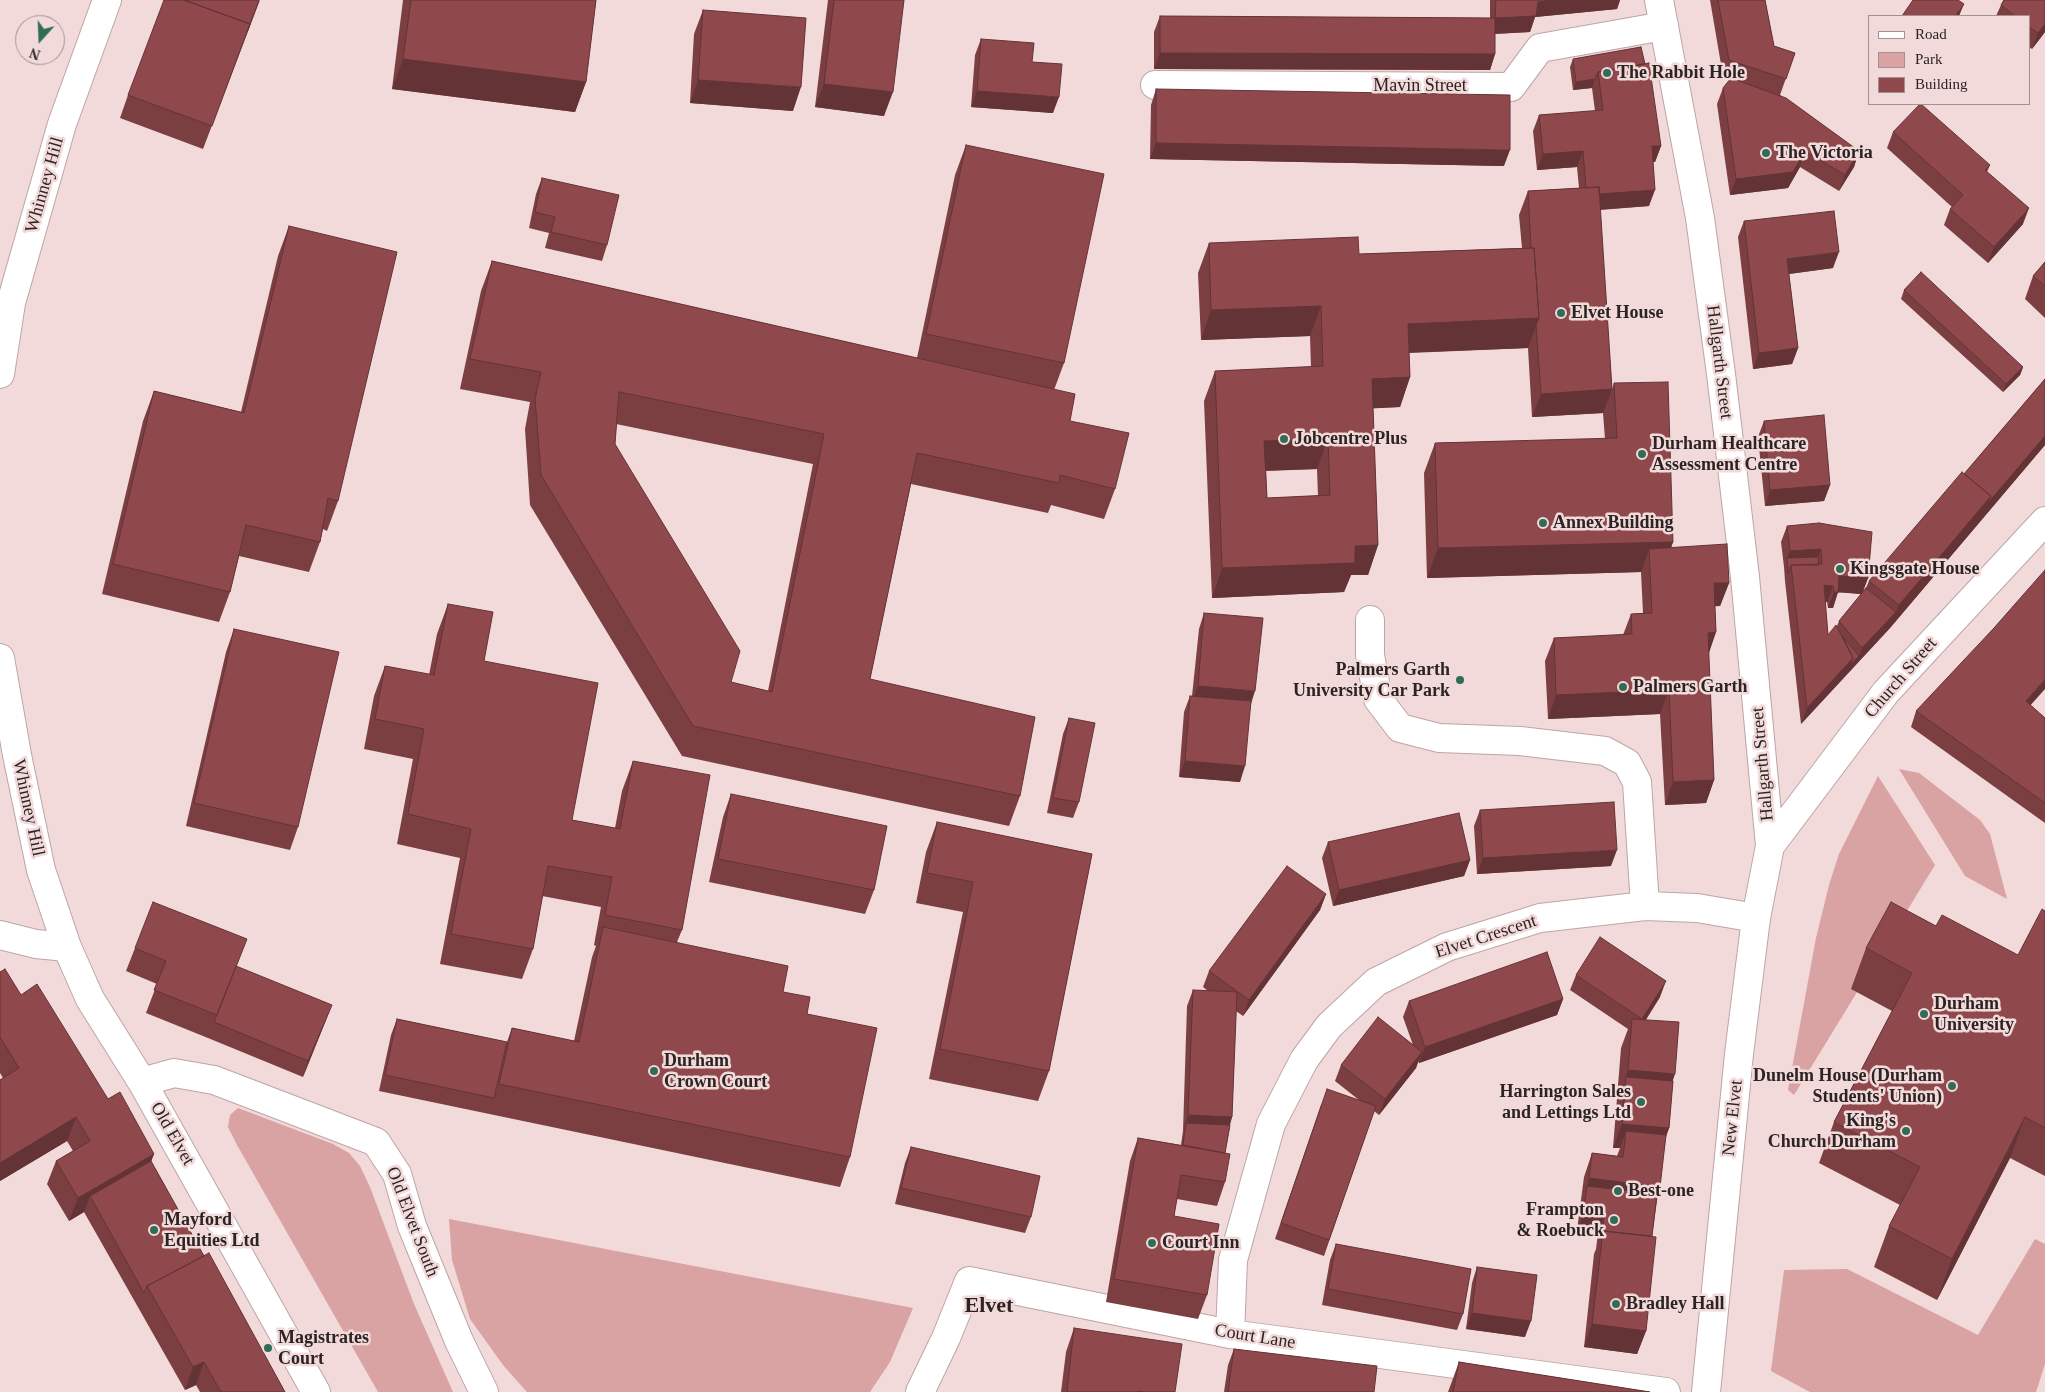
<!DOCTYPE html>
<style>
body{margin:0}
#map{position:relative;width:2045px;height:1392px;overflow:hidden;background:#f2d9da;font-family:"Times New Roman",serif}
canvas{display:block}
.legend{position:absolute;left:1868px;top:15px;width:162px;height:90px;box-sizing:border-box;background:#f2d9da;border:1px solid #a39091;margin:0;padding:6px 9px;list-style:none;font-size:15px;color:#2c2323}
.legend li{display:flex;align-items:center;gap:10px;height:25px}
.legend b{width:25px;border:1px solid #a39091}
.north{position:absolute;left:15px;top:15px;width:50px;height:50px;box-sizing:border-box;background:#f2d9da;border:1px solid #a39091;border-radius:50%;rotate:200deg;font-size:14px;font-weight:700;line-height:20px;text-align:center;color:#2c2323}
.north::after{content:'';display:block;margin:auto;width:18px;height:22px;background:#306c56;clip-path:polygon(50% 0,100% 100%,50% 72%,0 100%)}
</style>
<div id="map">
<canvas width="2045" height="1392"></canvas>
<ul class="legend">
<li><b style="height:6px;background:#fff"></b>Road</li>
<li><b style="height:14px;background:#d9a2a3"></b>Park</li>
<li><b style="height:14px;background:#8f494d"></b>Building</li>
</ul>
<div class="north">N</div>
</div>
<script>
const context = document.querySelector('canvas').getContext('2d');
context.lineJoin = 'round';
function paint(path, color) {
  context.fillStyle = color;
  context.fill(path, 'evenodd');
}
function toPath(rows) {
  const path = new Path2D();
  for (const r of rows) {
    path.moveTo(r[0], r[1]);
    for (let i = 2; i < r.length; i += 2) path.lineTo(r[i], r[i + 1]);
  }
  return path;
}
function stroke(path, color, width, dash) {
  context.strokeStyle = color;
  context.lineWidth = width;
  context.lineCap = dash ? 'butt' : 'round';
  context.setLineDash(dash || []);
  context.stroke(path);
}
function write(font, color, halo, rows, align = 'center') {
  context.font = font + ' "Times New Roman",serif';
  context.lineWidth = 5;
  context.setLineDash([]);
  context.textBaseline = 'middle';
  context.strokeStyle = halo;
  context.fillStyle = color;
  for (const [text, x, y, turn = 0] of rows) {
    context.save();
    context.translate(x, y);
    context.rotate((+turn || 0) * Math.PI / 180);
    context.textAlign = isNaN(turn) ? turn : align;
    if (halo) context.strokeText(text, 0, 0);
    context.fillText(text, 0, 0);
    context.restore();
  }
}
const green = toPath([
 [1899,769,1919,773,1980,820,1990,834,2007,899,1965,876],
 [1878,776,1935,865,1794,1095,1788,1090,1816,938,1829,885,1839,854],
 [238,1108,333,1144,349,1153,360,1166,370,1187,414,1304,453,1392,378,1392,237,1145,228,1127,230,1115],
 [449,1219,913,1308,890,1362,870,1392,527,1392,503,1365,470,1319,452,1260],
 [2035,1239,2045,1244,2045,1364,2036,1392,1810,1392,1771,1371,1784,1270,1847,1269,1978,1335]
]);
const minor = toPath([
 [1155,85,1511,87,1540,48,1664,26],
 [0,374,11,303,62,124,107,0],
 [1370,620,1370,655,1378,699,1400,728,1439,738,1520,741,1605,751,1627,763,1637,782,1645,906],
 [0,658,17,755,41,870,67,947,90,999,142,1082,316,1392],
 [0,935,36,944,67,947],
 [142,1082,174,1073,214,1080,376,1142,397,1174,412,1226,459,1341,484,1392],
 [1230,1334,1233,1260,1271,1124,1304,1060,1329,1026,1376,982,1447,947,1540,918,1645,906,1697,908,1756,918],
 [920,1392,946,1338,969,1281,1230,1334,1666,1392]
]);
const tertiary = toPath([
 [1659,0,1700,218,1721,374,1745,577,1770,846,1756,918,1739,1054,1706,1392],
 [1770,846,1886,692,2045,521]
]);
const wall = toPath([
 [260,0,203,149,120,118,128,95],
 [403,0,596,0,586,82,575,112,392,89],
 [828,0,904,0,884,116,815,107],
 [1490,0,1620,0,1617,9,1535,17,1530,32,1495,34,1495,54,1490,70,1154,69,1154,32,1160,16,1490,18],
 [1710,0,1765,0,1774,46,1795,53,1780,95,1859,151,1854,167,1839,191,1800,167,1788,188,1730,195,1717,104,1723,88,1731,79,1723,76],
 [2004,0,2045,0,2045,32,2032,49,2029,47,2029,16,1996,16,2001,5],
 [703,10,793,111,690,103,694,34],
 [981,39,1032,62,1053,113,971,107,975,55],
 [1641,47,1661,146,1655,162,1653,162,1649,206,1600,210,1612,389,1614,383,1673,542,1671,548,1729,583,1720,606,1715,606,1716,632,1708,653,1714,780,1706,803,1665,805,1660,714,1548,719,1545,661,1554,638,1623,635,1631,614,1643,613,1641,572,1427,578,1424,473,1435,443,1605,439,1603,413,1532,417,1528,348,1409,353,1410,377,1400,407,1373,408,1378,545,1368,575,1351,575,1344,592,1212,598,1204,401,1215,371,1311,367,1310,336,1201,340,1198,273,1209,243,1359,254,1522,248,1519,215,1528,191,1579,188,1577,167,1537,170,1533,131,1539,115,1595,111,1592,88,1573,90,1570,67,1573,59],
 [1317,469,1318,496,1267,498,1266,471],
 [1156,89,1504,166,1150,159,1151,105],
 [1893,132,1990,165,1987,172,2023,224,1988,263,1944,225,1950,209,1952,207,1887,148],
 [966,145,1064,363,1054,390,1070,421,1115,489,1104,519,1051,505,1048,513,911,484,870,679,1020,796,1009,826,682,756,530,505,525,429,530,402,460,389,481,291,492,261,917,358,955,175],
 [616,424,813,464,768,691,731,682,615,444],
 [542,178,607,245,602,261,545,248,549,233,529,228,536,194],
 [1744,221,1833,268,1789,274,1798,348,1792,364,1753,369,1738,237],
 [289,226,338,501,327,531,323,529,320,542,309,572,239,556,230,592,219,622,102,594,143,421,154,391,241,412,278,256],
 [2045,262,2045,318,2025,299,2033,276],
 [1904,290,2023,367,2020,375,2003,392,1901,299],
 [2045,379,2045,445,1890,628,1801,724,1785,581,1784,567,1781,542,1787,526,1868,578,1863,591,1866,588,1869,581,1964,474],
 [1838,592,1861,594,1839,621,1837,626,1828,635,1825,602,1827,602,1828,608,1833,608],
 [1764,421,1830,485,1824,501,1765,506,1758,437],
 [448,604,484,661,572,820,615,828,622,791,633,761,682,930,677,942,783,992,807,1014,850,1157,840,1187,379,1091,391,1035,397,1019,507,1042,512,1028,574,1041,592,957,596,946,594,945,601,907,542,896,533,949,522,979,440,964,460,858,397,844,413,759,364,749,374,696,385,666,429,675,437,634],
 [1204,613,1251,704,1240,782,1179,777,1184,712,1190,696,1192,696,1199,629],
 [234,629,298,827,290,850,186,826,226,652],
 [2030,705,2045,718,2045,823,1911,727,1916,711],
 [1069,718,1079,802,1073,818,1047,813,1063,734],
 [731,794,874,890,865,914,709,882,723,817],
 [1480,810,1611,866,1477,874,1474,826],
 [937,822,1092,854,1049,1071,1038,1101,929,1079,963,912,916,903,926,852],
 [1328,842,1470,860,1464,876,1333,906,1322,858],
 [1326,894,1320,910,1243,1016,1236,1011,1232,1117,1230,1125,1225,1153,1225,1182,1217,1206,1177,1199,1174,1216,1207,1295,1198,1319,1106,1302,1130,1161,1138,1138,1181,1145,1183,1131,1187,1006,1193,990,1208,991,1203,987,1209,971],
 [2045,911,2045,1176,2010,1158,1937,1300,1874,1267,1889,1226,1900,1205,1819,1163,1834,1122,1892,1011,1851,989,1866,948,1936,926,2018,955],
 [135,948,326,1020,303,1077,208,1038,146,1013,157,984,126,971],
 [0,972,21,995,154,1154,151,1161,204,1256,285,1392,200,1392,196,1385,185,1390,84,1212,69,1221,47,1184,56,1161,73,1151,67,1141,0,1181,0,1080,3,1078,0,1073],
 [1576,975,1660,997,1646,1020,1673,1081,1669,1128,1666,1137,1652,1236,1646,1331,1637,1354,1584,1347,1594,1254,1596,1249,1598,1233,1577,1230,1584,1177,1592,1153,1617,1156,1620,1148,1613,1148,1621,1048,1628,1029,1570,990],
 [1563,999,1557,1015,1419,1063,1418,1061,1416,1068,1379,1115,1374,1111,1324,1256,1275,1239,1321,1105,1359,1100,1335,1081,1341,1065,1413,1045,1403,1017,1409,1001],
 [911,1147,1031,1217,1025,1233,895,1204,905,1163],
 [1336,1244,1463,1314,1457,1330,1322,1305,1330,1260],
 [1477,1267,1525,1337,1466,1329,1472,1283],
 [1074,1328,1175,1392,1061,1392,1066,1352],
 [1234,1349,1374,1392,1224,1392,1228,1365],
 [1459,1362,1650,1392,1448,1392]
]);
const shadedWall = toPath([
 [1553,0,1620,0,1617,9,1535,17,1530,32,1490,34,1495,18,1538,2],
 [1964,4,1959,16,1955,16],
 [2045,24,2045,32,2032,49,2038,33],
 [1160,53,1495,54,1490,70,1154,69],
 [403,59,586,82,575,112,392,89],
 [1595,79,1592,88,1573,90,1576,82],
 [698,80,801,87,793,111,690,103],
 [824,84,893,92,884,116,815,107],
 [977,91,1059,97,1053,113,971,107],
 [1156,143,1510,150,1504,166,1150,159],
 [1652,146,1661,146,1655,162,1646,162],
 [1583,151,1577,167,1537,170,1543,154],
 [1805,151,1800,167,1788,188,1730,195,1736,179],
 [1859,151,1854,167,1839,191,1845,175],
 [1655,190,1649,206,1580,211,1586,195],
 [2029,208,2023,224,1988,263,1994,247],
 [1839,252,1833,268,1781,275,1787,259],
 [1321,306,1310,336,1201,340,1211,310],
 [1539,318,1528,348,1397,353,1408,324],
 [1798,348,1792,364,1753,369,1759,353],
 [2023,367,2020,375,2003,392,2006,384],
 [1410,377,1400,407,1361,409,1372,379],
 [1612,389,1603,413,1532,417,1541,394],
 [2045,436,2045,445,1890,628,1801,724,1807,708,1853,658,1859,656,1862,648,1896,612,1899,605,1991,496],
 [1328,439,1317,469,1254,471,1264,441],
 [1830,485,1824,501,1765,506,1770,490],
 [1673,542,1662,572,1649,549,1641,572,1427,578,1438,548],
 [1378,545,1368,575,1351,575,1344,592,1212,598,1222,568,1355,546],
 [1821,549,1815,565,1787,558,1790,551],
 [1839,576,1868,578,1862,594,1834,592],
 [1714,583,1729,583,1720,606,1705,607],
 [1824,585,1833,586,1827,602,1818,601],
 [1834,592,1838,592,1833,608,1828,608],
 [1716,632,1708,656,1708,633],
 [2045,679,2045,689,2020,717,2026,701],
 [1198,686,1255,691,1250,707,1192,702],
 [1669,690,1660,714,1548,719,1556,695],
 [1185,761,1245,766,1240,782,1179,777],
 [1714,780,1706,803,1665,805,1673,782],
 [1617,850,1611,866,1477,874,1483,858],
 [1470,860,1464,876,1333,906,1339,890],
 [1326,894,1320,910,1243,1016,1249,1000],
 [1666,981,1660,997,1636,1034,1642,1019],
 [1563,999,1557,1015,1419,1063,1425,1047],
 [332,1005,326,1020,303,1077,308,1061],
 [1422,1052,1416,1068,1379,1115,1385,1099],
 [1628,1070,1675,1074,1665,1104,1626,1077],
 [1188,1115,1232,1117,1227,1133,1186,1123],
 [76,1117,67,1141,0,1181,0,1163],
 [2025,1117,2010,1158,1937,1300,1952,1259],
 [1622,1124,1669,1128,1660,1152,1626,1131,1620,1148,1613,1148],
 [154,1154,145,1177,90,1196,84,1212,69,1221,78,1198],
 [1589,1178,1660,1187,1651,1210,1587,1186],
 [1583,1214,1604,1217,1598,1233,1577,1230],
 [1472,1313,1531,1321,1525,1337,1466,1329],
 [1592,1324,1646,1331,1637,1354,1584,1347],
 [204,1362,196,1385,185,1390,193,1367]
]);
const building = toPath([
 [164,0,184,0,250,24,212,126,128,95,164,0],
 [184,0,259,0,247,32,250,24,184,0],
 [411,0,596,0,586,82,403,59,411,0],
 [834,0,904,0,893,92,824,84,834,0],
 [1496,0,1553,0,1538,2,1536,16,1495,18,1496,0],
 [1718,0,1765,0,1774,46,1795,53,1786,79,1729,60,1718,0],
 [1913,0,1958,0,1964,4,1955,16,1902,16,1913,0],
 [2004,0,2045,0,2045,24,2038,33,2029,27,2029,16,2015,16,2001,5,2004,0],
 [703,10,806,18,801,87,698,80,703,10],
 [1160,16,1495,18,1495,54,1160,53,1160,16],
 [981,39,1034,43,1032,62,1062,64,1059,97,977,91,981,39],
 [1641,47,1645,64,1598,72,1595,79,1576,82,1573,59,1641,47],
 [1649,63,1661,146,1652,146,1655,190,1599,194,1599,187,1586,188,1583,151,1543,154,1539,115,1603,110,1598,72,1649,63],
 [1731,78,1786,98,1859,151,1845,175,1805,151,1793,172,1736,179,1723,88,1731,78],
 [1156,89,1510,95,1510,150,1156,143,1156,89],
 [1920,104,1921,104,1990,165,1985,170,2029,208,1994,247,1950,209,1963,195,1893,132,1920,104],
 [966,145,1104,174,1064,363,926,334,966,145],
 [542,178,619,195,607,245,551,232,555,217,535,212,542,178],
 [1599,187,1612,389,1541,394,1536,325,1539,318,1534,248,1531,248,1528,191,1599,187],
 [1834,211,1839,252,1787,259,1798,348,1759,353,1744,221,1834,211],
 [289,226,397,252,338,501,328,498,320,542,246,525,230,592,113,564,154,391,244,413,289,226],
 [1358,237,1359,254,1534,248,1539,318,1408,324,1410,377,1372,379,1378,545,1355,546,1355,563,1222,568,1215,371,1323,366,1321,306,1211,310,1209,243,1358,237],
 [1328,439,1330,495,1267,498,1264,441,1328,439],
 [492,261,1075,394,1070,421,1129,433,1115,489,1060,475,1059,483,917,453,870,679,1035,717,1020,796,693,726,541,475,535,399,541,372,470,359,492,261],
 [619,392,824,434,772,692,731,682,740,651,615,444,619,392],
 [2045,262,2045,286,2033,276,2045,262],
 [1921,272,2023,367,2006,384,1904,290,1921,272],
 [2045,379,2045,436,1988,503,1991,496,1964,474,2045,379],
 [1668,382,1673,542,1438,548,1435,443,1617,438,1614,383,1668,382],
 [1824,415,1830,485,1770,490,1764,421,1824,415],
 [1962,472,1991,496,1899,605,1869,581,1962,472],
 [1819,523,1872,532,1868,578,1839,576,1838,592,1834,592,1833,586,1824,585,1828,635,1836,625,1853,658,1807,708,1791,565,1822,564,1821,549,1790,551,1787,526,1819,523],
 [1727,544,1729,583,1714,583,1716,632,1708,633,1714,780,1673,782,1669,690,1556,695,1554,638,1632,634,1631,614,1652,613,1649,549,1727,544],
 [1818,557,1819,565,1791,565,1788,573,1787,558,1818,557],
 [2045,570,2045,679,2026,701,2045,718,2045,803,1916,711,1994,628,2045,570],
 [1866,588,1896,612,1862,648,1839,621,1866,588],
 [448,604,493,612,484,661,598,683,572,820,620,829,633,761,710,775,682,930,605,915,612,877,548,866,533,949,451,934,471,829,408,814,424,729,375,719,385,666,434,675,448,604],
 [1204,613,1263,618,1255,691,1198,686,1204,613],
 [234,629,339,652,298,827,194,803,234,629],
 [1843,637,1859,656,1850,665,1853,658,1843,637],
 [1190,696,1251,701,1245,766,1185,761,1190,696],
 [1069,718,1095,723,1079,802,1053,798,1069,718],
 [731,794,887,826,874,890,718,859,731,794],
 [1614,802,1617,850,1483,858,1480,810,1614,802],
 [1459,813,1470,860,1339,890,1328,842,1459,813],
 [937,822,1092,854,1049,1071,940,1049,973,882,927,873,937,822],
 [1287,866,1326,894,1249,1000,1209,971,1287,866],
 [153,902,247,939,217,1015,154,990,166,961,135,948,153,902],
 [1891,902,1936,926,1942,915,2018,955,2042,909,2045,911,2045,1128,2025,1117,1952,1259,1889,1226,1920,1167,1834,1122,1912,973,1866,948,1891,902],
 [603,927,788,966,783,992,810,997,807,1014,877,1028,850,1157,499,1084,512,1028,579,1042,603,927],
 [1600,937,1666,981,1642,1019,1576,975,1600,937],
 [1547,952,1563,999,1425,1047,1409,1001,1547,952],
 [236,966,332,1005,308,1061,214,1022,236,966],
 [5,969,21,995,37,984,108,1099,120,1092,154,1154,78,1198,56,1161,90,1141,76,1117,0,1163,0,1080,19,1068,0,1037,0,972,5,969],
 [1193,990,1237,992,1232,1117,1188,1115,1193,990],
 [1378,1017,1422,1052,1385,1099,1341,1065,1378,1017],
 [397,1019,507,1042,494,1098,385,1075,397,1019],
 [1632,1019,1679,1022,1675,1074,1628,1070,1632,1019],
 [1626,1077,1673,1081,1669,1128,1622,1124,1626,1077],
 [1327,1089,1376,1106,1329,1240,1281,1223,1327,1089],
 [1186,1123,1230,1125,1225,1153,1183,1145,1186,1123],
 [1626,1131,1666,1135,1660,1187,1589,1178,1592,1153,1623,1157,1626,1131],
 [1138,1138,1230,1154,1225,1182,1181,1175,1174,1216,1219,1224,1207,1295,1114,1279,1138,1138],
 [911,1147,1040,1176,1031,1217,901,1188,911,1147],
 [151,1161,204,1256,147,1286,144,1293,90,1196,151,1161],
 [1587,1186,1657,1194,1652,1236,1603,1231,1602,1233,1604,1217,1583,1214,1587,1186],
 [1603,1231,1656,1237,1646,1331,1592,1324,1603,1231],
 [1336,1244,1471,1269,1463,1314,1328,1289,1336,1244],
 [209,1253,285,1392,221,1392,204,1362,193,1367,147,1286,209,1253],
 [1477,1267,1537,1275,1531,1321,1472,1313,1477,1267],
 [1074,1328,1182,1344,1175,1392,1145,1392,1138,1391,1138,1392,1067,1392,1074,1328],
 [1234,1349,1377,1366,1374,1392,1228,1392,1234,1349],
 [1459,1362,1650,1392,1453,1392,1459,1362]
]);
const markers = [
 [1607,73,5,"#306c56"],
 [1766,153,5,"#306c56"],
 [1561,313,5,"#306c56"],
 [1284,439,5,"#306c56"],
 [1642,454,5,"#306c56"],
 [1543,523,5,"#306c56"],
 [1840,569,5,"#306c56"],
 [1460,680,5,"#306c56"],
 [1623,687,5,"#306c56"],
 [1924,1014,5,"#306c56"],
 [654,1071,5,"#306c56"],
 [1952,1086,5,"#306c56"],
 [1641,1102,5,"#306c56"],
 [1906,1131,5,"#306c56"],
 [1618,1191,5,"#306c56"],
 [1614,1220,5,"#306c56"],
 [154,1230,5,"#306c56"],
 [1152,1243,5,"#306c56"],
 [1616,1304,5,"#306c56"],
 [268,1348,5,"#306c56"]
];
const poiNames = [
 ["The Rabbit Hole",1617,73],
 ["The Victoria",1776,153],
 ["Elvet House",1571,313],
 ["Jobcentre Plus",1294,439],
 ["Durham Healthcare",1652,444],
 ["Assessment Centre",1652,465],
 ["Annex Building",1553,523],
 ["Kingsgate House",1850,569],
 ["Palmers Garth",1450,670,"right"],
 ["University Car Park",1450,691,"right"],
 ["Palmers Garth",1633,687],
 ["Durham",1934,1004],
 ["University",1934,1025],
 ["Durham",664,1061],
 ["Crown Court",664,1082],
 ["Dunelm House (Durham",1942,1076,"right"],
 ["Students' Union)",1942,1097,"right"],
 ["Harrington Sales",1631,1092,"right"],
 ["and Lettings Ltd",1631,1113,"right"],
 ["King's",1896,1121,"right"],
 ["Church Durham",1896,1142,"right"],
 ["Best-one",1628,1191],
 ["Frampton",1604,1210,"right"],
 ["& Roebuck",1604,1231,"right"],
 ["Mayford",164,1220],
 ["Equities Ltd",164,1241],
 ["Court Inn",1162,1243],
 ["Bradley Hall",1626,1304],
 ["Magistrates",278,1338],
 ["Court",278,1359]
];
const streetNames = [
 ["Mavin Street",1420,86],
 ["Whinney Hill",45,185,-74],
 ["Hallgarth Street",1719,362,83],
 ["Church Street",1901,678,-49],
 ["Hallgarth Street",1763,764,-95],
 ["Whinney Hill",28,808,78],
 ["Elvet Crescent",1486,937,-18],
 ["New Elvet",1733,1118,-84],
 ["Old Elvet",172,1134,60],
 ["Old Elvet South",412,1222,69],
 ["Court Lane",1255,1337,9]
];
const districtNames = [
 ["Elvet",989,1306]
];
paint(green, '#d9a2a3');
stroke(minor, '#bda5a6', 30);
stroke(tertiary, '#bda5a6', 30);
stroke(minor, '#fff', 28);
stroke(tertiary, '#fff', 28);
paint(wall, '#7b3f42');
paint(shadedWall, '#643336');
paint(building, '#8f494d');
stroke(building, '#643336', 1);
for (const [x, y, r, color] of markers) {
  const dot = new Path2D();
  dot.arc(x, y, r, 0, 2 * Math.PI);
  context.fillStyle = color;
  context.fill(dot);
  stroke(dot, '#f2d9da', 2);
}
write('bold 18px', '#2c2323', '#f2d9da', poiNames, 'left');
write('18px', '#2c2323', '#f2d9da', streetNames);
write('bold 22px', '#2c2323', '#f2d9da', districtNames);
</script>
